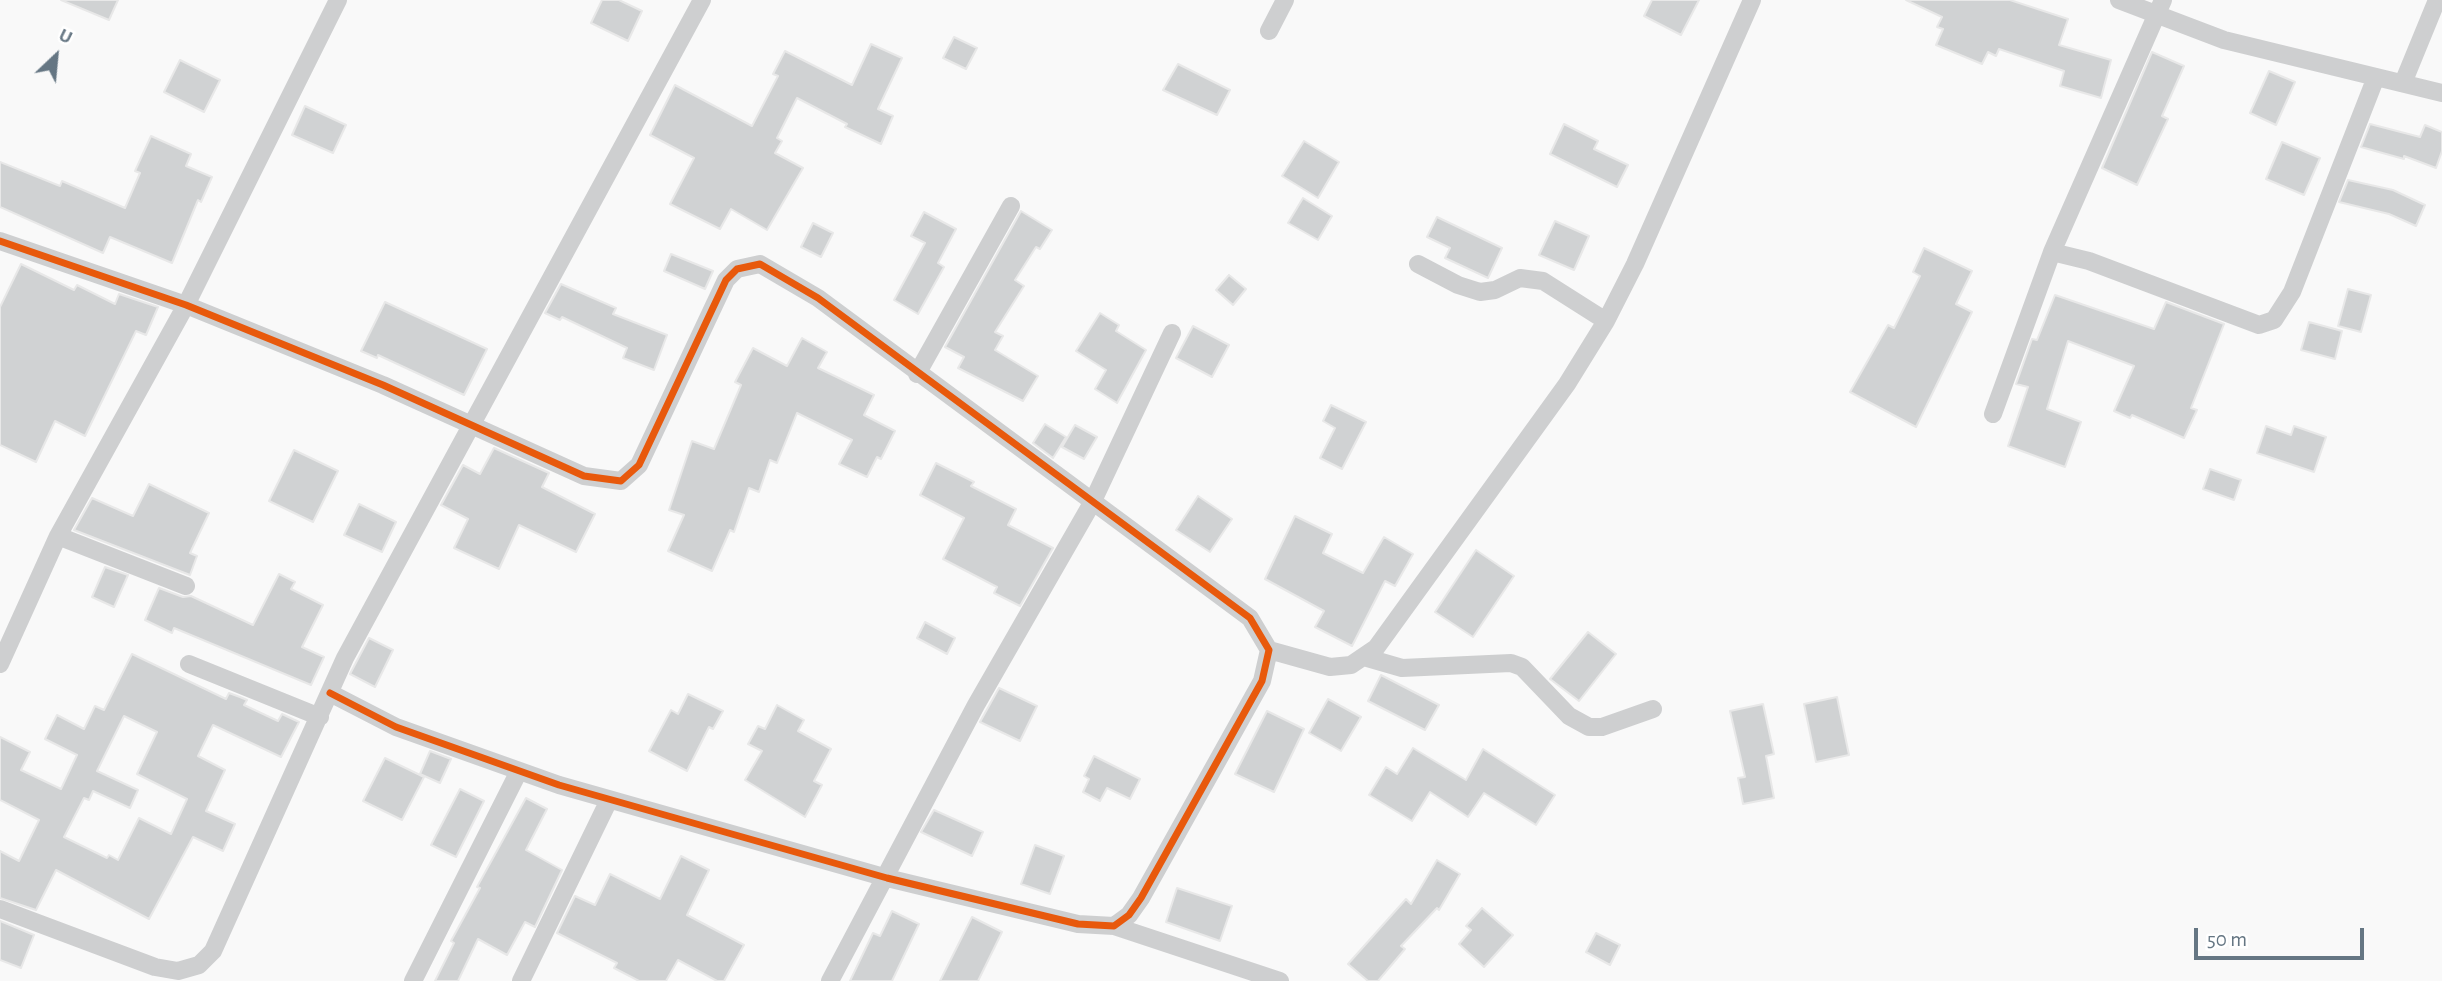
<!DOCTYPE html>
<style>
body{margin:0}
#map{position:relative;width:2442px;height:981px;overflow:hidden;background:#f9f9f9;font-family:"Alegreya Sans",sans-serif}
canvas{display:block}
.north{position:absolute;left:21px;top:21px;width:70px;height:70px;-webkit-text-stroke:5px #fff;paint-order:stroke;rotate:26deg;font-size:19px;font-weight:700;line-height:28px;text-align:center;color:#657683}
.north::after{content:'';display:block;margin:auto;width:24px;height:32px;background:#657683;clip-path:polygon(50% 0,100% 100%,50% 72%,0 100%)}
.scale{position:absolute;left:2194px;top:928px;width:170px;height:32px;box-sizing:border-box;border:4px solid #657683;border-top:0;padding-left:9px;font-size:21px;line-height:24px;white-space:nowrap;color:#657683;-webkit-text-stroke:5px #fff;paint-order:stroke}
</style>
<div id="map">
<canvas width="2442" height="981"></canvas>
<div class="north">U</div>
<div class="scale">50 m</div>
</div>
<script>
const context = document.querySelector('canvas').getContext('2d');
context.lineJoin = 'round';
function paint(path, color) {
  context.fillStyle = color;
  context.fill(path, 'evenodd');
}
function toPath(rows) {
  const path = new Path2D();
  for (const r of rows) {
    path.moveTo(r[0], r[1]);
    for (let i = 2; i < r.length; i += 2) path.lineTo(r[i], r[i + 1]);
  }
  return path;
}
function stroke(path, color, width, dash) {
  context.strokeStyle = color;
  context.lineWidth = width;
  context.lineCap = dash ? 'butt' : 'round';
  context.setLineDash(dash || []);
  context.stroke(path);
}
const building = toPath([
 [61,0,118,0,109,20,61,0],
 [602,0,619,0,642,11,628,41,591,23,602,0],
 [1652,0,1699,0,1681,35,1644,16,1652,0],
 [1906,0,2010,0,2068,19,2059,45,2111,60,2101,98,2060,86,2064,71,1999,49,1996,56,1988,52,1982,64,1936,45,1943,29,1937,27,1942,17,1906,0],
 [954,37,977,48,966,69,943,58,954,37],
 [871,44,902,58,878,109,893,116,881,144,845,127,847,124,797,98,777,138,782,141,775,153,803,168,767,230,731,209,720,229,670,204,694,158,650,135,675,85,752,126,778,76,773,74,785,51,852,85,871,44],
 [2152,52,2184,66,2162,116,2168,119,2137,185,2102,168,2152,52],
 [180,60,220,80,204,112,164,92,180,60],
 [1178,64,1230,90,1217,115,1163,90,1178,64],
 [2269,71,2295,82,2276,125,2250,113,2269,71],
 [305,106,346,125,333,153,292,135,305,106],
 [1564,124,1598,141,1594,149,1628,165,1617,187,1550,154,1564,124],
 [2370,124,2420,137,2425,125,2442,132,2442,151,2436,168,2404,156,2404,159,2361,147,2370,124],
 [151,136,191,154,186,166,212,177,201,202,198,200,172,263,110,237,103,253,0,207,0,162,60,186,62,181,125,208,140,173,135,171,151,136],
 [1304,141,1339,162,1318,198,1282,176,1304,141],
 [2282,142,2320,158,2304,195,2266,179,2282,142],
 [2348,180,2393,190,2425,205,2416,226,2389,214,2339,202,2348,180],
 [1303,198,1332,216,1318,240,1288,223,1303,198],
 [1021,211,1052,230,1040,249,1036,247,1015,280,1024,286,995,332,1003,336,995,350,1038,376,1023,401,958,368,964,357,945,347,1021,211],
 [924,212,956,229,938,263,944,267,918,314,894,300,925,243,911,236,924,212],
 [1437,217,1502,248,1488,278,1445,258,1450,248,1427,237,1437,217],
 [1555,221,1589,236,1574,270,1539,255,1555,221],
 [813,223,833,233,821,257,801,247,813,223],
 [1924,248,1972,271,1956,304,1972,312,1916,427,1850,392,1888,325,1894,328,1920,276,1913,272,1924,248],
 [671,254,713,271,705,289,664,271,671,254],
 [21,264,74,290,77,285,115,304,119,294,158,307,146,335,136,331,85,436,55,421,36,462,0,445,0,307,21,264],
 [1229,275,1246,289,1233,305,1216,290,1229,275],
 [561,284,616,308,613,314,667,335,654,370,623,358,627,348,562,317,560,320,545,313,561,284],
 [2348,289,2371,295,2361,332,2338,326,2348,289],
 [2055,295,2154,329,2166,302,2224,324,2191,408,2197,410,2184,438,2132,415,2130,418,2114,411,2134,366,2068,341,2047,409,2081,422,2065,467,2008,446,2028,387,2016,384,2032,339,2037,340,2055,295],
 [385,302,487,349,464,395,378,355,377,358,361,351,385,302],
 [1100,313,1119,325,1116,331,1146,350,1117,403,1095,389,1106,370,1076,351,1100,313],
 [2309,322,2342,331,2335,359,2301,350,2309,322],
 [1193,326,1229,345,1212,377,1176,358,1193,326],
 [802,338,827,352,818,368,874,395,864,415,895,431,881,459,877,457,867,477,839,464,852,440,797,413,777,463,770,460,759,492,749,488,734,532,730,530,712,571,668,551,684,515,669,510,692,441,714,449,741,385,735,382,753,348,787,366,802,338],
 [1331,405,1366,422,1342,469,1320,458,1335,428,1323,421,1331,405],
 [1045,424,1066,437,1053,458,1033,443,1045,424],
 [1075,425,1097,437,1084,459,1062,447,1075,425],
 [2266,426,2291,435,2294,426,2326,437,2314,472,2257,453,2266,426],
 [494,448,549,473,542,487,595,514,576,552,519,525,499,569,454,548,468,519,441,505,463,465,480,474,494,448],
 [294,450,338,471,313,522,269,501,294,450],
 [936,463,974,482,971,486,1016,509,1008,525,1053,548,1020,606,994,593,997,587,943,559,964,518,920,495,936,463],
 [2210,469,2241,480,2234,500,2203,489,2210,469],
 [149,484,209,513,190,553,197,556,190,575,74,530,92,498,133,516,149,484],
 [1198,496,1232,519,1210,552,1176,530,1198,496],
 [359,504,396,522,382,552,344,535,359,504],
 [1295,516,1332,534,1323,553,1363,573,1384,537,1413,554,1395,586,1385,581,1352,646,1315,627,1324,611,1265,579,1295,516],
 [1476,550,1514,576,1473,637,1435,612,1476,550],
 [105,567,128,575,114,607,92,597,105,567],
 [279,574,295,582,291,589,323,605,302,647,324,657,311,685,174,628,172,633,145,620,159,588,183,597,191,596,253,625,279,574],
 [925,622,955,638,947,654,917,638,925,622],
 [1588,632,1616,654,1579,701,1550,679,1588,632],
 [369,638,393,650,375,687,350,674,369,638],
 [132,654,226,699,229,693,240,697,247,700,244,705,278,721,282,714,299,722,281,757,213,725,198,756,225,770,206,811,235,824,223,851,193,837,149,919,56,870,36,910,0,898,0,851,19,861,39,820,0,800,0,737,30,752,21,770,61,789,77,755,45,739,57,715,84,729,95,706,104,710,132,654],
 [124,716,157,732,137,774,187,799,171,834,139,818,118,860,109,855,107,858,64,837,84,798,89,800,93,791,130,808,138,790,97,771,124,716],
 [1381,675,1439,705,1425,730,1368,701,1381,675],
 [999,688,1037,706,1020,741,980,722,999,688],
 [688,694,723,711,713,729,709,727,687,771,649,751,671,710,678,714,688,694],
 [1837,697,1849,755,1816,762,1804,704,1837,697],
 [1328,699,1361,717,1341,751,1309,733,1328,699],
 [1763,704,1774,754,1766,756,1774,798,1743,804,1738,778,1745,777,1730,711,1763,704],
 [777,705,804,720,798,731,831,749,814,781,822,785,805,817,745,780,762,751,748,744,758,726,765,729,777,705],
 [1267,711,1304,729,1274,792,1235,774,1267,711],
 [1413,748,1466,780,1483,749,1555,795,1536,825,1484,793,1468,817,1430,792,1412,821,1369,795,1386,767,1397,774,1413,748],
 [430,751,451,759,440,783,420,774,430,751],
 [1094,756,1140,779,1130,799,1107,788,1100,801,1083,792,1089,779,1084,776,1094,756],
 [385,758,424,777,402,820,363,801,385,758],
 [460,789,484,801,456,857,431,845,460,789],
 [526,798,547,809,526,850,562,870,535,927,525,922,507,955,478,939,458,981,435,981,454,943,451,941,480,888,477,887,526,798],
 [934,810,983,832,972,856,921,832,934,810],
 [1035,845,1064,856,1050,894,1021,884,1035,845],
 [681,856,709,870,687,915,744,945,724,981,717,981,678,960,666,981,639,981,614,968,617,963,557,933,575,896,595,905,610,874,660,899,681,856],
 [1437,860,1460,874,1439,910,1437,908,1401,946,1405,949,1378,981,1368,981,1348,964,1406,899,1411,904,1437,860],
 [1177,888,1232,906,1220,941,1166,922,1177,888],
 [1482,908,1513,935,1484,967,1459,944,1471,930,1466,926,1482,908],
 [892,911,919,924,892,981,850,981,873,933,880,936,892,911],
 [972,917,1002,932,978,981,940,981,972,917],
 [0,921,34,935,21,968,0,960,0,921],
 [1596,933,1620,945,1610,965,1586,952,1596,933]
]);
const street = toPath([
 [2119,0,2224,40,2442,93],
 [1269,31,1285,0],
 [2403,83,2437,0],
 [0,241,186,305,383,385,584,476,621,481,639,465,726,280,737,269,760,264,818,298,1250,618,1269,650,1262,681,1141,898,1129,915,1114,926,1078,924,887,878,559,785,396,727,330,693],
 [2052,252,2163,0],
 [1418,264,1458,285,1480,292,1495,290,1520,278,1543,281,1606,321],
 [917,374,1011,206],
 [1993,414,2052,252,2089,261,2259,325,2274,320,2292,292,2376,77],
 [58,536,186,586],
 [1269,650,1330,667,1351,665,1376,648,1567,384,1606,321,1635,264,1752,0],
 [1364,657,1402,668,1511,663,1522,667,1569,716,1589,727,1602,727,1653,709],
 [0,664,58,536,186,305,338,0],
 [189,664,320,717],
 [0,909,155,967,178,971,199,965,213,951,345,658,702,0],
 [1114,926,1280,981],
 [413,981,519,771],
 [521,981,609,800],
 [830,981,976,705,1092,503,1172,333]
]);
const cycleway = toPath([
 [0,241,186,305,383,385,584,476,621,481,639,465,726,280,737,269,760,264,818,298,1250,618,1269,650,1262,681,1141,898,1129,915,1114,926,1078,924,887,878,559,785,396,727,330,693]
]);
paint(building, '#d0d2d3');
stroke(building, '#e8e8e8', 2);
stroke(street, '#cecfd0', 18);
stroke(cycleway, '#e8590c', 7);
</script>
